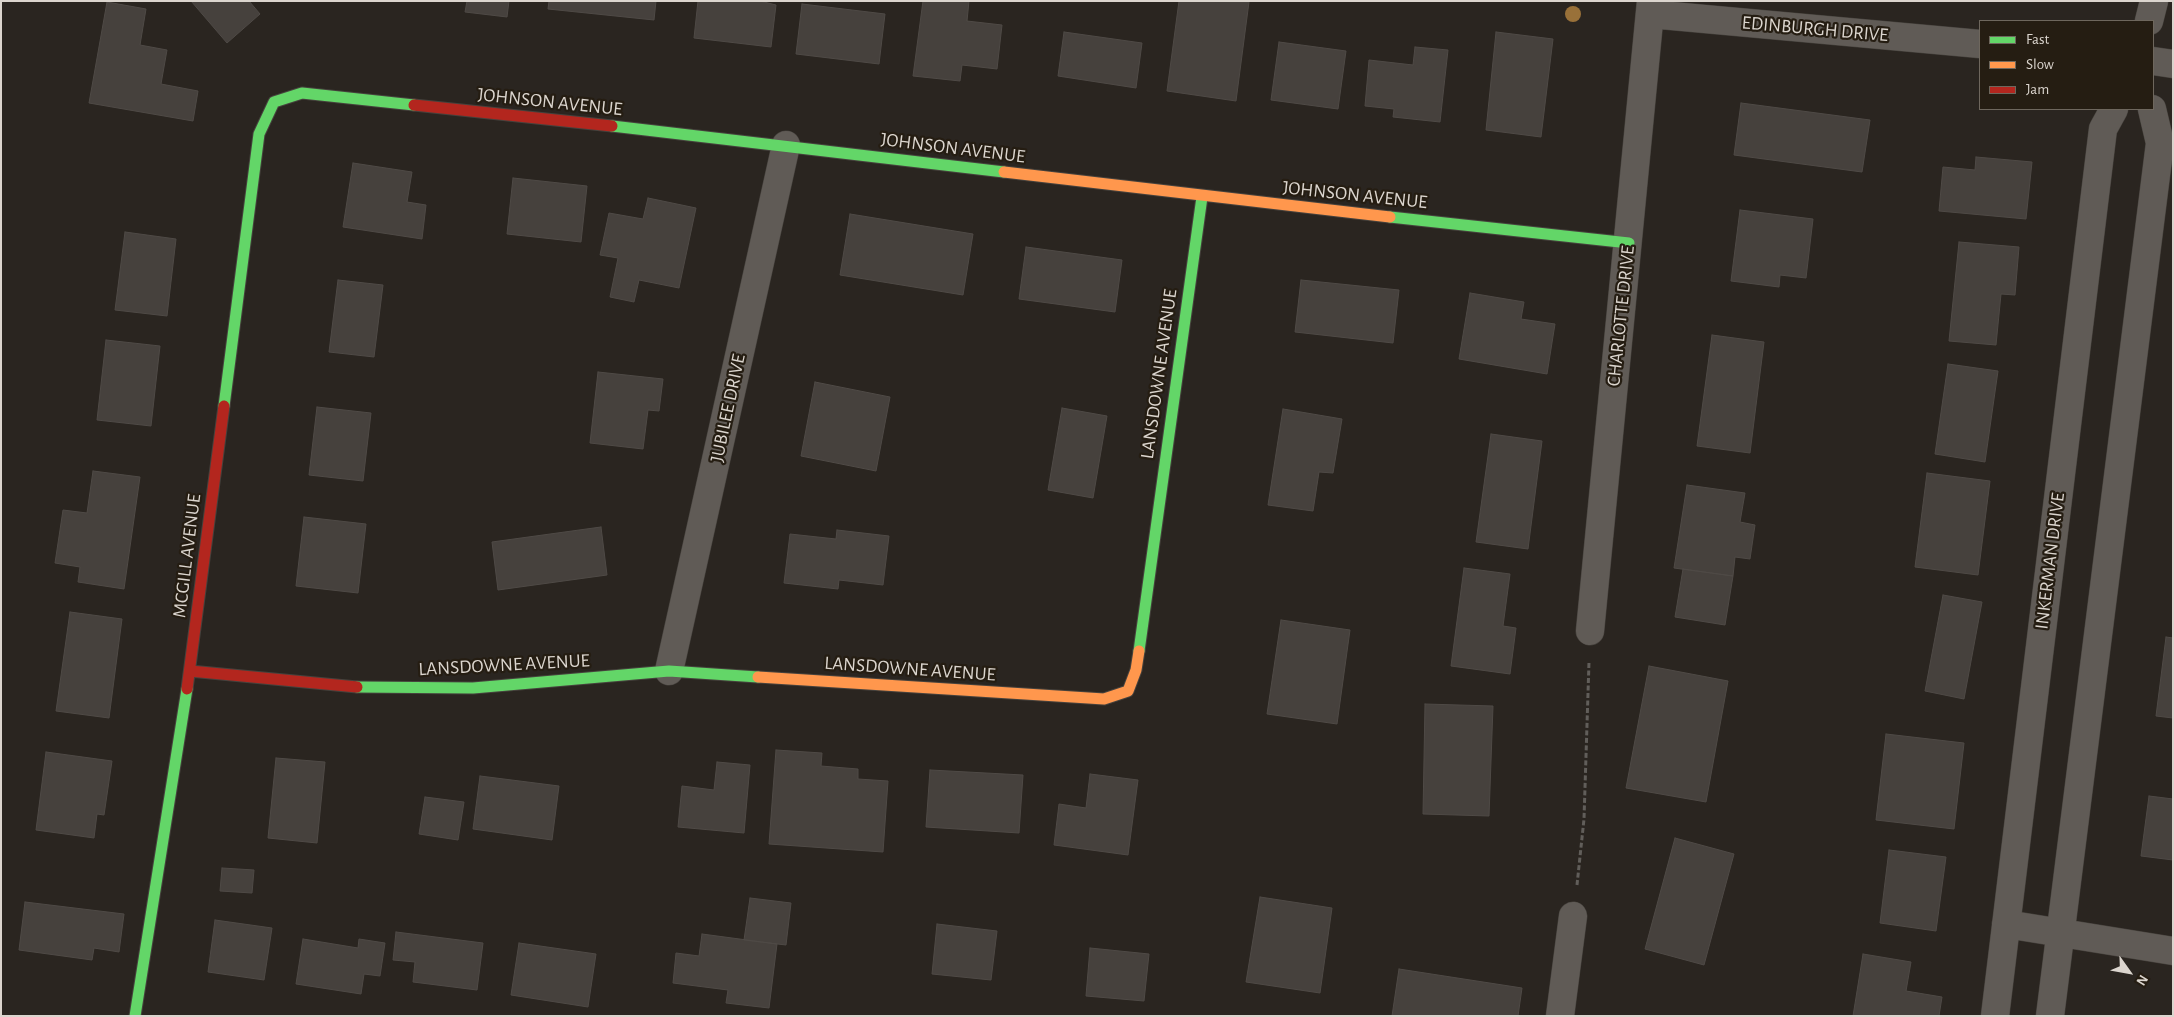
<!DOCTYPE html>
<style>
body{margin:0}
#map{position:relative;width:2174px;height:1017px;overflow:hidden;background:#2a2520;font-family:"Alegreya Sans",sans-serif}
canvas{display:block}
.frame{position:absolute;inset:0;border:2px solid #dbd5ce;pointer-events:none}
.legend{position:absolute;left:1979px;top:20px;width:175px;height:90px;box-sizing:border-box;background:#251d12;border:1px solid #6e675d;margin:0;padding:6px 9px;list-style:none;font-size:15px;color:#dbd5ce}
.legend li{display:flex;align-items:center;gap:10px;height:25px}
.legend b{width:25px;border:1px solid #6e675d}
.north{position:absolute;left:2104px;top:947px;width:50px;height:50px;-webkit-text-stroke:4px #251d12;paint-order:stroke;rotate:122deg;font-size:14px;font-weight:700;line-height:20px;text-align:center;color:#dbd5ce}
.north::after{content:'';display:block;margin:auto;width:18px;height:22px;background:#dbd5ce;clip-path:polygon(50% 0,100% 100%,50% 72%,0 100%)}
</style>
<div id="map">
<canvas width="2174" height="1017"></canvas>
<div class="frame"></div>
<ul class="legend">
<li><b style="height:6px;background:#63d668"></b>Fast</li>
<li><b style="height:6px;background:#ff974d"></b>Slow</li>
<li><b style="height:6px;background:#b3261e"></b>Jam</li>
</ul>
<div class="north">N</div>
</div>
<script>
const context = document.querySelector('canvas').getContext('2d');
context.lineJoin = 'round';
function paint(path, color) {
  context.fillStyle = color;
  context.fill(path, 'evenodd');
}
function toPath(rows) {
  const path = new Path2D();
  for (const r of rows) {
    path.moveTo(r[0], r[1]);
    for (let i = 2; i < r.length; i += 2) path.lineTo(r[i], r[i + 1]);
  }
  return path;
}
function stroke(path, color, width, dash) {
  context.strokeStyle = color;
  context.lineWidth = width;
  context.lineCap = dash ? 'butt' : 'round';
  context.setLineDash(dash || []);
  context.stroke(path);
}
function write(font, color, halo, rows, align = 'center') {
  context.font = font + ' "Alegreya Sans",sans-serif';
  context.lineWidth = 4.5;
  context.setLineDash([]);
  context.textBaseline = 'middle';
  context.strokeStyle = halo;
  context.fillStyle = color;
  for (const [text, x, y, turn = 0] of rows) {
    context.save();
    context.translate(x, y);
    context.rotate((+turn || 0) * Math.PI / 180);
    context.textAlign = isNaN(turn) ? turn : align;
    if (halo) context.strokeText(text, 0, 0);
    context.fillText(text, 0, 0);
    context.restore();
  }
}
const building = toPath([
 [191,1,249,1,260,14,227,43,191,1],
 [467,1,509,1,507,17,465,12,467,1],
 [549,1,656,1,654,20,548,9,549,1],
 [698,1,760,1,776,5,771,47,694,38,698,1],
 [923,1,969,1,967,21,1002,25,997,69,962,65,960,81,913,76,923,1],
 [1179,1,1249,2,1236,101,1167,91,1179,1],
 [107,2,146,9,140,45,167,50,161,84,198,91,193,121,89,103,107,2],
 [802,4,885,14,879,64,796,54,802,4],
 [1064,32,1142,43,1136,88,1058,76,1064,32],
 [1496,32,1553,39,1541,137,1486,130,1496,32],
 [1279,42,1346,51,1338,109,1271,100,1279,42],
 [1415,47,1448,50,1440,122,1393,117,1394,109,1365,106,1369,60,1413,65,1415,47],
 [1741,103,1870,120,1862,172,1734,155,1741,103],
 [1976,157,2032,162,2026,219,1939,211,1943,167,1975,170,1976,157],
 [353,163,412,172,407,202,426,205,422,239,343,227,353,163],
 [513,178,587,186,581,242,507,234,513,178],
 [648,198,696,208,679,288,639,280,634,302,610,297,618,258,600,255,609,213,643,219,648,198],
 [1740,210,1813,219,1806,278,1780,275,1779,287,1731,281,1740,210],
 [850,214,973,234,963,295,840,275,850,214],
 [125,232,176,239,167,316,115,310,125,232],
 [1959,242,2019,247,2015,295,2001,294,1996,345,1949,341,1959,242],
 [1026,247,1122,260,1115,312,1019,299,1026,247],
 [338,280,383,285,374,357,329,352,338,280],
 [1301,280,1399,290,1393,343,1295,332,1301,280],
 [1470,293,1524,302,1521,319,1555,324,1547,374,1459,359,1470,293],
 [1712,335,1764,342,1750,453,1697,446,1712,335],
 [106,340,160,346,151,426,97,420,106,340],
 [1948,364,1998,371,1985,462,1935,454,1948,364],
 [598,372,663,379,659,411,648,410,643,449,590,443,598,372],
 [815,382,890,397,876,471,801,456,815,382],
 [317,407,371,413,363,481,309,475,317,407],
 [1062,408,1107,416,1093,498,1048,490,1062,408],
 [1283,409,1342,419,1333,473,1319,472,1313,511,1268,505,1283,409],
 [1491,434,1542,441,1528,549,1476,542,1491,434],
 [93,471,140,477,124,589,78,582,80,567,55,563,63,510,87,513,93,471],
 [1927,473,1990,481,1978,575,1915,567,1927,473],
 [1687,485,1745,493,1740,522,1755,525,1750,559,1735,557,1733,576,1674,568,1687,485],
 [304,517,366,524,358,593,296,586,304,517],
 [601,527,607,575,498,590,492,542,601,527],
 [837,530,889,536,883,585,839,580,838,589,784,583,790,534,836,539,837,530],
 [1464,568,1510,574,1503,626,1516,628,1510,674,1451,666,1464,568],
 [1683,569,1733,576,1725,625,1675,617,1683,569],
 [1943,595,1982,602,1964,699,1925,691,1943,595],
 [70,612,122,619,109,718,56,711,70,612],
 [1281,620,1350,630,1337,724,1267,714,1281,620],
 [2166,637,2173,638,2173,718,2156,716,2166,637],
 [1649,666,1728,681,1706,802,1626,788,1649,666],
 [1425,704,1493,706,1489,816,1423,814,1425,704],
 [1886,734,1964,743,1954,829,1876,820,1886,734],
 [776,750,822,753,821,766,858,769,858,779,888,781,883,852,769,844,776,750],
 [46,752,112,761,104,815,97,814,94,838,36,830,46,752],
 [276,758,325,762,317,843,268,838,276,758],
 [717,762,750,765,744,833,678,827,682,786,714,790,717,762],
 [930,770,1023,775,1019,833,926,827,930,770],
 [1090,774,1138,780,1128,855,1054,845,1059,804,1086,808,1090,774],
 [480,776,559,786,552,840,473,829,480,776],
 [2149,796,2173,799,2173,860,2141,856,2149,796],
 [425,797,464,802,458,840,419,834,425,797],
 [1675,838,1734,854,1704,965,1645,949,1675,838],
 [1889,850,1946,857,1936,931,1880,923,1889,850],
 [222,868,254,870,252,893,220,891,222,868],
 [1260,897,1332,908,1320,993,1246,982,1260,897],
 [750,898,791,903,786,945,744,940,750,898],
 [25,902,124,914,119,952,94,948,92,960,19,950,25,902],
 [215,920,272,928,264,980,208,972,215,920],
 [937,924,997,931,991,980,932,974,937,924],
 [396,932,483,943,477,990,413,982,415,962,393,960,396,932],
 [702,934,777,944,769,1008,726,1003,728,990,673,983,676,953,699,956,702,934],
 [303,939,358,948,359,939,385,943,380,976,364,974,361,994,296,984,303,939],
 [519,943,596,954,588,1007,511,995,519,943],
 [1090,948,1149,954,1144,1001,1086,996,1090,948],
 [1863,954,1911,962,1906,991,1942,997,1939,1016,1853,1016,1863,954],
 [1399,969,1522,988,1518,1016,1392,1016,1399,969]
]);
const path = toPath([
 [1577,885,1584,819,1589,662]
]);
const street = toPath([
 [1650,14,1980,44],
 [2149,21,2154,1],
 [2153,61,2173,64],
 [1590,631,1651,1],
 [669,671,786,145],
 [2006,924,2173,951],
 [1560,1016,1573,916],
 [1995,1016,2103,129,2114,109],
 [2050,1016,2160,143,2152,109]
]);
const fast = toPath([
 [612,126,1004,172],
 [1390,217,1629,243],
 [224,406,259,134,274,102,302,93,414,105],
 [1139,651,1202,197],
 [357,687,473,688,669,671,758,677],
 [135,1016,187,689]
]);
const slow = toPath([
 [1004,172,1390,217],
 [758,677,1104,699,1128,691,1136,670,1139,651]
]);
const jam = toPath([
 [414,105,612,126],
 [190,671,357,687],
 [187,689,224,406]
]);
const trees = [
 [1573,14]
];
const streetNames = [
 ["EDINBURGH DRIVE",1815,29,5],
 ["JOHNSON AVENUE",550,102,6],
 ["JOHNSON AVENUE",953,148,7],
 ["JOHNSON AVENUE",1355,195,6],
 ["CHARLOTTE DRIVE",1621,316,-84],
 ["LANSDOWNE AVENUE",1159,374,-82],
 ["JUBILEE DRIVE",728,408,-78],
 ["MCGILL AVENUE",187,556,-83],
 ["INKERMAN DRIVE",2050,561,-83],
 ["LANSDOWNE AVENUE",504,665,-3],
 ["LANSDOWNE AVENUE",910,669,4]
];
paint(building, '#46413d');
stroke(building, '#4f4a46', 1);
stroke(street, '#46423d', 29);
stroke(fast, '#46423d', 13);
stroke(slow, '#46423d', 13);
stroke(jam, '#46423d', 13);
stroke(path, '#615e5a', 3, [5, 2.5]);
stroke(street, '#605b56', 28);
stroke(fast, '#63d668', 11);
stroke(slow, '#ff974d', 11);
stroke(jam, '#b3261e', 11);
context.fillStyle = '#997139';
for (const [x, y] of trees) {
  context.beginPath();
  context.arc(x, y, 8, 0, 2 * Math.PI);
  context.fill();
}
write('19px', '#dbd5ce', '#251d12', streetNames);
</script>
